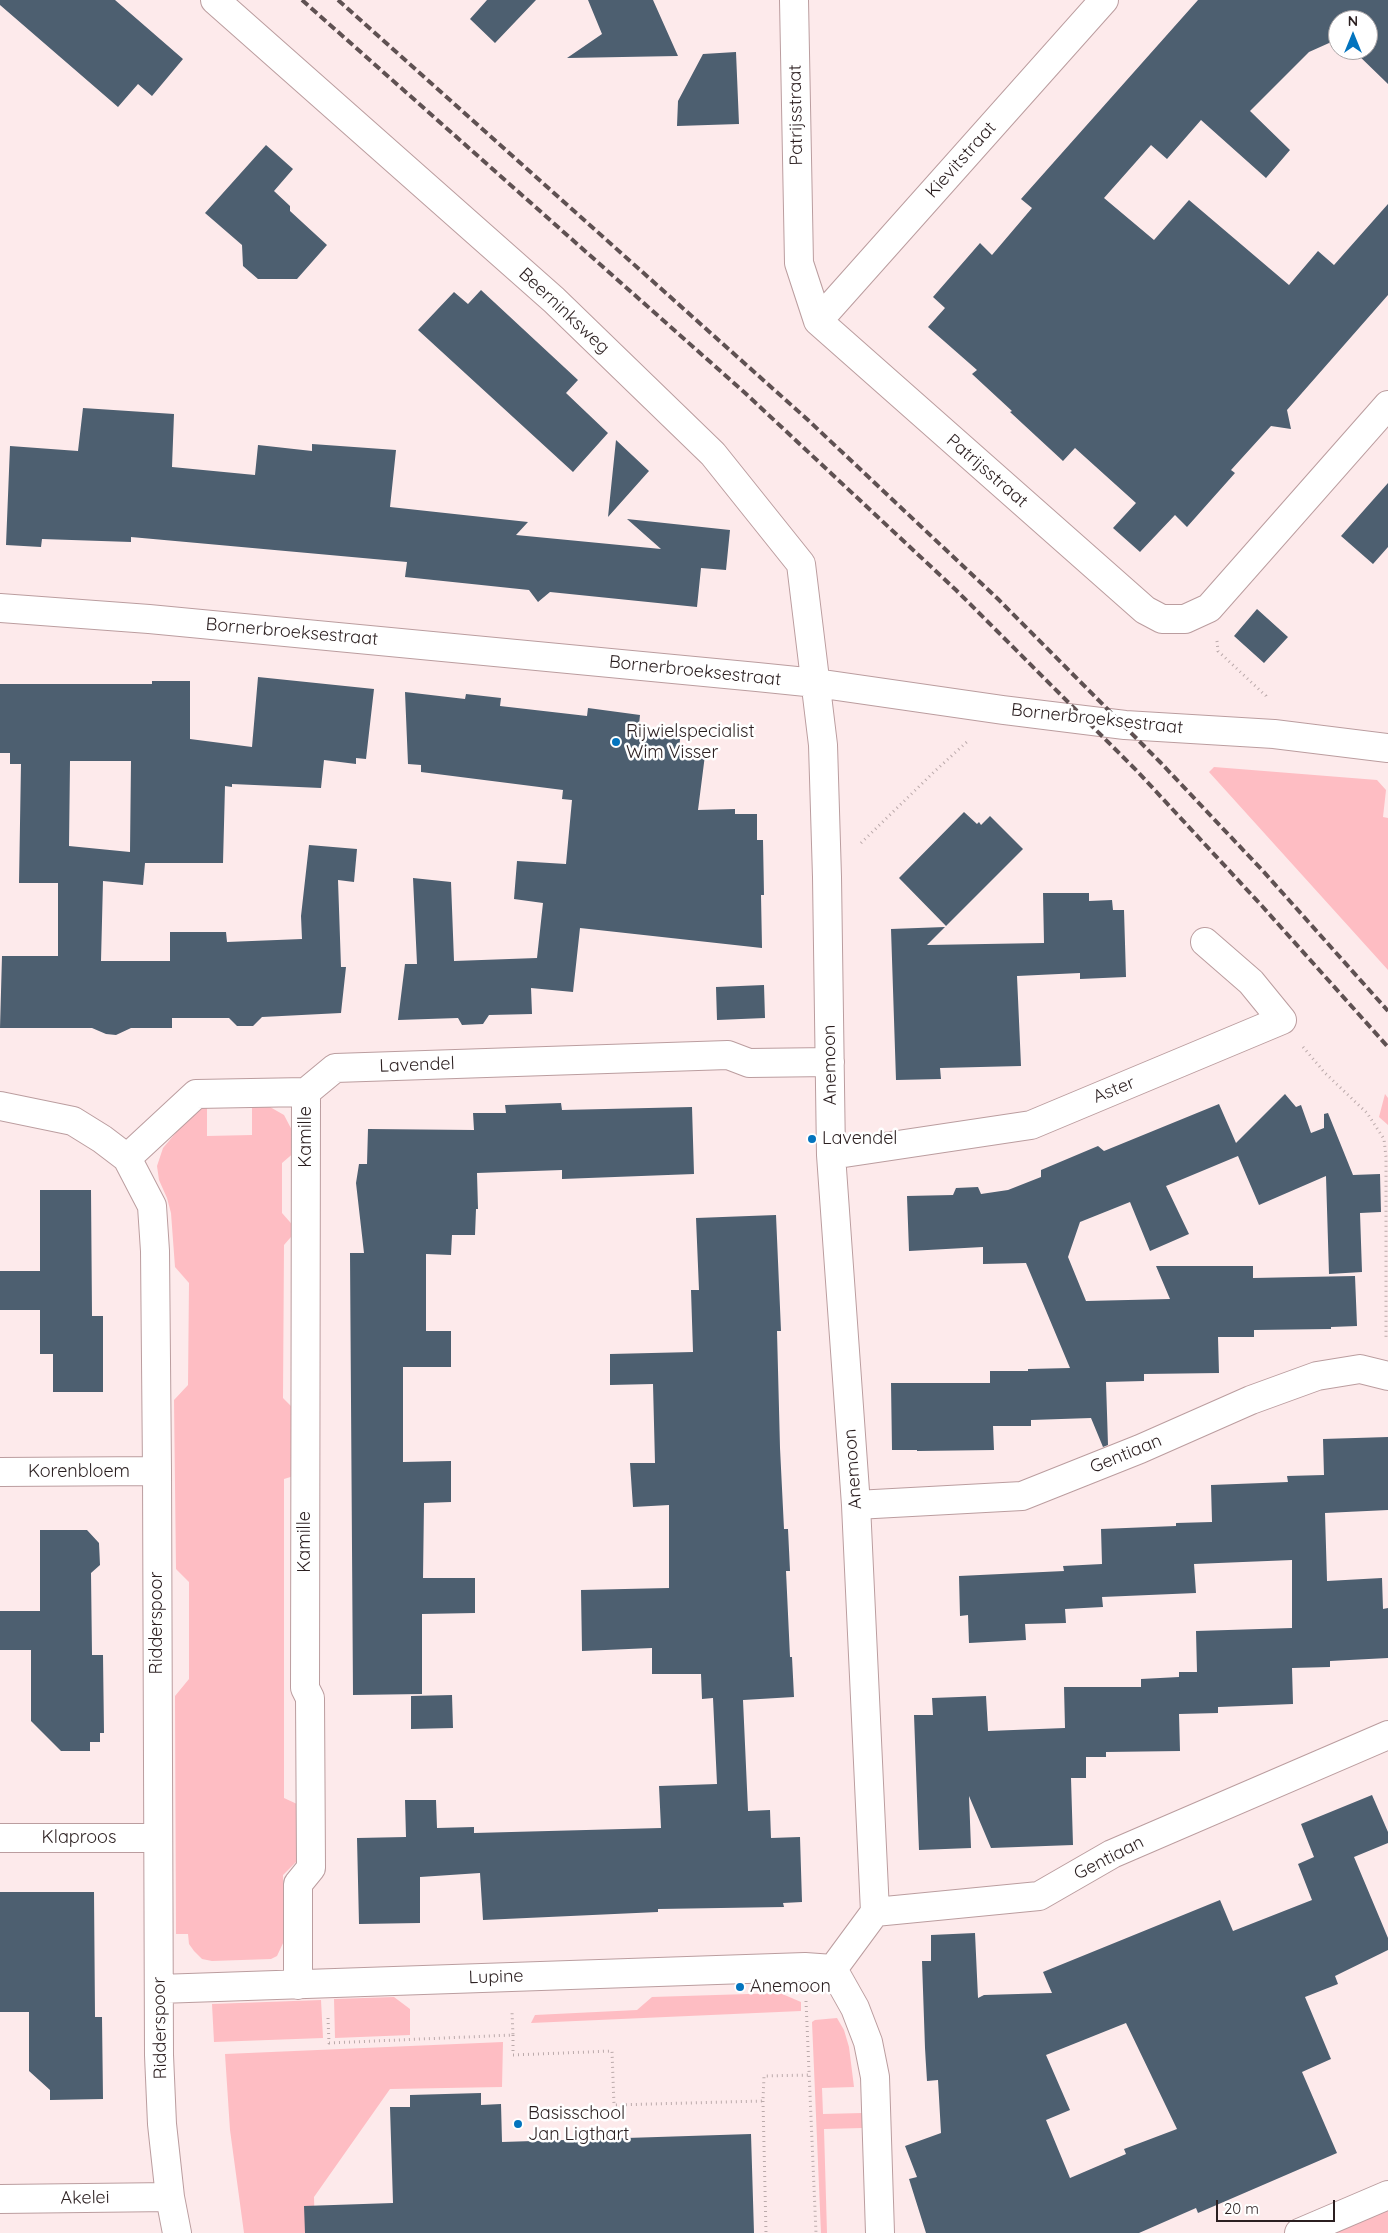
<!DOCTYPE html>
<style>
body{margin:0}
#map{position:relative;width:1388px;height:2233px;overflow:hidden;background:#fdeaeb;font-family:Quicksand,sans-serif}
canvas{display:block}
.north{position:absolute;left:1328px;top:10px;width:50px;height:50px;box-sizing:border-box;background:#fff;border:1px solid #aaa5a6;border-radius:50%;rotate:0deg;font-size:14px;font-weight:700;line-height:20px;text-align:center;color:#2b1f20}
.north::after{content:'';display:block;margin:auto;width:18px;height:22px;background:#0374be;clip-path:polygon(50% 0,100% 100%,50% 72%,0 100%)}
.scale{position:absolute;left:1216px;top:2200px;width:119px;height:22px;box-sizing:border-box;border:2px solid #2b1f20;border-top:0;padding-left:6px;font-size:15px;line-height:18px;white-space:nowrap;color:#2b1f20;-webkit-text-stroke:4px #fff;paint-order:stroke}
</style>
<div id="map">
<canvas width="1388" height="2233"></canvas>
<div class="north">N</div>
<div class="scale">20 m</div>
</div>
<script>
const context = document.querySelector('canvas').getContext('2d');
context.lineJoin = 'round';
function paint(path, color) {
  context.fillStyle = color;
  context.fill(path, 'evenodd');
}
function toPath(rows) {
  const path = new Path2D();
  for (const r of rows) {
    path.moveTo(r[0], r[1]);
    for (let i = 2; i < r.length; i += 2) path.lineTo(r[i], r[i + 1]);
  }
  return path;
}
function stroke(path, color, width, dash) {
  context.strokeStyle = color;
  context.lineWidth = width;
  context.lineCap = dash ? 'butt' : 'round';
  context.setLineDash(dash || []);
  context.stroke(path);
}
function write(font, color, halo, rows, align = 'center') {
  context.font = font + ' Quicksand,sans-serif';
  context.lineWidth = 5;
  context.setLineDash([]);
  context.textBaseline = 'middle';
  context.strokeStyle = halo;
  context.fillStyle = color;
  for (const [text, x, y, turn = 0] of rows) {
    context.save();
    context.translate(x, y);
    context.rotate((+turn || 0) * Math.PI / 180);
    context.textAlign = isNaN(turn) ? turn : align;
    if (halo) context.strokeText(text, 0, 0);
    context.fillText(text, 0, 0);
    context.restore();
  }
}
const green = toPath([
 [1214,767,1377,780,1386,790,1383,817,1388,818,1388,970,1209,772],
 [1385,1094,1388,1098,1388,1125,1379,1117],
 [252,1103,263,1103,284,1115,295,1136,296,1151,282,1163,282,1213,297,1230,284,1245,283,1398,297,1412,297,1475,284,1479,284,1798,297,1804,297,1861,283,1875,284,1941,277,1956,271,1959,212,1961,202,1959,194,1951,189,1944,188,1934,176,1934,175,1696,189,1679,189,1582,176,1569,174,1400,188,1385,189,1283,175,1267,171,1213,167,1198,159,1180,157,1166,163,1148,179,1129,203,1107,207,1107,207,1136,252,1135],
 [780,1993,801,2002,801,2011,531,2023,535,2015,637,2010,652,1997],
 [394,1997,410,2009,410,2035,335,2038,334,1999],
 [321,2000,323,2038,214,2042,212,2004],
 [837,2018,844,2030,849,2047,854,2087,822,2088,823,2114,862,2113,862,2128,824,2129,827,2233,821,2233,812,2022,815,2020],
 [503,2042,502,2087,390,2089,314,2197,315,2233,244,2233,230,2130,225,2054],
 [1388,2208,1388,2233,1330,2233]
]);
const building = toPath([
 [0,0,115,0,183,59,152,96,138,84,118,107,0,5],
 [487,0,536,0,495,43,470,19],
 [588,0,653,0,678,56,567,58,602,34],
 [1198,0,1388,0,1388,84,1353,50,1368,50,1368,20,1338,20,1338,39,1309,52,1250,111,1290,150,1266,178,1201,120,1167,159,1151,145,1104,198,1154,240,1189,200,1289,285,1318,251,1334,265,1388,204,1388,295,1287,410,1291,429,1271,426,1231,470,1235,473,1187,527,1175,515,1140,552,1113,528,1136,503,1075,448,1063,461,1010,412,1012,411,972,374,977,370,928,327,945,308,933,297,980,243,992,255,1032,208,1021,199],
 [736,52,739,124,677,126,678,101,703,54],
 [266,145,293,169,274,191,290,206,290,211,327,245,297,279,258,279,243,266,242,245,205,213],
 [481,290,578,380,566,393,608,433,573,472,418,330,454,292,468,304],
 [83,408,174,414,172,467,255,475,258,445,312,451,312,444,396,450,390,507,528,522,516,535,661,549,627,519,730,530,726,570,701,568,697,607,550,592,538,602,529,590,405,577,407,562,131,537,131,542,42,539,41,547,6,545,10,446,78,451],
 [616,440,649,471,608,517],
 [1388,483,1388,547,1373,564,1341,536],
 [1257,609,1288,637,1264,663,1234,636],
 [258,677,374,689,366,759,356,758,356,764,324,760,321,788,232,784,232,787,225,786,223,863,145,863,143,885,103,881,101,961,170,961,170,932,226,932,227,942,302,939,301,916,309,845,357,849,354,882,338,880,341,967,346,967,341,1013,262,1017,253,1026,237,1026,229,1018,172,1018,172,1028,131,1028,116,1035,106,1034,92,1028,0,1028,2,956,58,956,58,883,19,883,21,764,10,764,10,753,0,753,0,684,152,684,152,681,190,681,190,739,252,747],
 [70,761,131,761,130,852,69,846],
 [405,692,465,699,466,694,501,698,500,706,587,716,588,708,640,715,638,734,680,739,679,752,705,755,698,810,735,809,735,814,757,814,757,840,763,840,764,895,761,895,762,948,580,928,573,992,531,988,532,1014,489,1015,483,1024,462,1025,458,1018,398,1020,405,964,417,964,413,878,451,882,454,961,537,958,543,903,514,899,517,861,566,864,572,800,562,799,563,790,421,772,421,765,408,764],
 [964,812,977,824,979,822,981,825,990,816,1023,849,946,926,899,878],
 [1043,893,1089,893,1089,901,1112,900,1113,910,1124,910,1126,977,1080,979,1080,973,1017,976,1021,1066,940,1068,941,1079,896,1080,891,929,945,927,927,945,1044,943],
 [764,985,765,1018,717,1020,716,987],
 [1285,1094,1296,1107,1301,1105,1311,1133,1324,1128,1324,1114,1328,1113,1353,1175,1380,1174,1381,1212,1360,1213,1362,1272,1329,1274,1326,1176,1259,1205,1238,1156,1166,1186,1189,1234,1150,1251,1130,1202,1080,1222,1068,1257,1086,1301,1170,1299,1156,1266,1253,1266,1253,1278,1355,1276,1357,1326,1331,1327,1331,1329,1254,1330,1254,1337,1218,1337,1219,1373,1144,1374,1144,1381,1106,1382,1108,1445,1103,1447,1091,1418,1031,1420,1031,1426,993,1426,994,1450,917,1451,917,1450,892,1450,891,1383,990,1383,990,1371,1028,1371,1028,1369,1070,1368,1026,1263,983,1264,983,1247,909,1251,907,1196,953,1195,956,1188,978,1187,981,1194,1008,1190,1041,1177,1041,1170,1098,1146,1104,1151,1219,1104,1236,1143],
 [561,1103,562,1110,692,1107,694,1174,562,1179,562,1170,477,1173,478,1209,476,1209,475,1235,452,1235,451,1255,426,1254,426,1331,451,1331,451,1367,403,1367,403,1462,451,1461,451,1502,424,1503,423,1578,475,1578,475,1613,422,1614,422,1694,353,1695,350,1253,364,1253,356,1183,359,1164,367,1164,368,1129,474,1130,473,1113,506,1113,505,1105],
 [40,1190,91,1190,92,1316,103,1316,103,1392,53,1392,53,1354,40,1354,40,1310,0,1310,0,1271,40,1271],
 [776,1215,781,1331,777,1331,780,1448,784,1529,788,1529,790,1571,786,1571,790,1657,792,1657,794,1697,743,1700,748,1811,770,1810,771,1838,800,1837,802,1902,783,1903,784,1907,658,1909,658,1912,483,1920,480,1873,420,1877,420,1923,359,1924,357,1838,406,1837,405,1800,436,1800,437,1828,474,1827,474,1833,661,1828,659,1786,717,1784,713,1698,702,1699,701,1674,652,1674,652,1648,582,1651,581,1590,669,1588,669,1505,633,1507,630,1463,655,1463,653,1384,610,1385,610,1354,693,1352,691,1290,699,1290,696,1218],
 [1388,1437,1388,1510,1325,1513,1327,1581,1382,1578,1383,1609,1388,1608,1388,1658,1330,1661,1330,1667,1292,1668,1293,1704,1218,1707,1218,1713,1179,1714,1180,1751,1106,1752,1106,1757,1086,1757,1086,1778,1071,1778,1073,1845,991,1848,969,1796,971,1848,919,1850,914,1715,933,1715,932,1698,986,1696,988,1731,1065,1728,1064,1687,1141,1687,1141,1679,1179,1677,1179,1672,1197,1672,1196,1631,1292,1628,1292,1560,1194,1564,1196,1593,1102,1597,1103,1607,1065,1609,1066,1623,1025,1624,1026,1640,969,1643,968,1615,960,1616,959,1576,1064,1571,1063,1566,1102,1564,1101,1529,1176,1526,1176,1523,1212,1522,1211,1485,1288,1482,1287,1476,1324,1475,1323,1439],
 [40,1530,87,1530,99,1543,100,1565,91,1573,92,1655,103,1655,104,1733,100,1733,100,1742,90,1742,90,1751,61,1751,31,1721,31,1650,0,1650,0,1611,40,1611],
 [452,1695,453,1728,411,1729,411,1696],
 [1372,1795,1388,1832,1388,1843,1354,1857,1388,1938,1388,1950,1335,1976,1338,1984,1305,1997,1331,2059,1302,2072,1337,2153,1198,2213,1196,2208,1139,2233,926,2233,909,2179,917,2177,905,2146,941,2133,938,2080,927,2081,925,2048,922,1961,931,1961,931,1935,975,1933,978,1998,984,1995,1052,1993,1043,1972,1220,1900,1233,1931,1312,1900,1298,1864,1314,1857,1301,1824],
 [1126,2023,1177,2129,1124,2149,1126,2154,1070,2178,1046,2120,1070,2110,1046,2055],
 [0,1892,94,1892,95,2017,102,2017,103,2099,50,2100,50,2090,29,2071,29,2012,0,2012],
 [481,2093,481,2105,501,2104,502,2142,751,2134,754,2233,305,2233,304,2206,393,2203,390,2107,410,2107,410,2095]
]);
const path = toPath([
 [1217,641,1218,651,1266,696,1267,699],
 [861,843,936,770,969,740],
 [1303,1047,1325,1073,1367,1113,1384,1139,1386,1157,1386,1340],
 [806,2001,816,2233],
 [328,2018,329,2043,513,2035,512,2012],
 [513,2035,513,2055,612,2051,614,2105,763,2101,764,2076,809,2075],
 [763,2101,766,2233]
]);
const minor = toPath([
 [215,0,554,300,713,454,801,564,823,745,827,877,831,1155,856,1505,875,1912,833,1969,855,2008,868,2042,875,2077,880,2233],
 [794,0,799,263,818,321,1145,610,1162,619,1185,619,1209,608,1388,405],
 [818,321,1104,0],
 [0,608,149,619,757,677,816,683,1003,710,1125,725,1274,734,1388,748],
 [0,1106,73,1121,102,1139,127,1158,152,1206,155,1251,157,1471,159,2055,162,2124,170,2197,177,2233],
 [831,1155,1031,1125,1282,1020,1251,982,1205,942],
 [127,1158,196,1094,306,1092,335,1068,728,1055,749,1063,830,1062],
 [0,1472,157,1471],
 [856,1505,1022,1496,1140,1449,1251,1400,1317,1376,1360,1369,1388,1376],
 [0,1838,157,1838],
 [875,1912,1039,1896,1112,1854,1388,1735],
 [298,1985,298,1884,311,1868,310,1698,305,1688,306,1092],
 [159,1989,805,1967,833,1969],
 [0,2199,170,2197],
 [1299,2233,1388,2195]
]);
const rail = toPath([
 [302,0,744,392,956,590,1138,772,1262,906,1388,1047],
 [338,0,808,420,998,599,1161,763,1263,871,1388,1011]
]);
const markers = [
 [616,742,5,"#0374be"],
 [812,1139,5,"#0374be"],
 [740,1987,5,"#0374be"],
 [518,2124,5,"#0374be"]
];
const streetNames = [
 ["Patrijsstraat",796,115,-91],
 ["Kievitstraat",961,160,-48],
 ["Beerninksweg",564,311,43],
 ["Patrijsstraat",987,471,41],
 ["Bornerbroeksestraat",292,632,5],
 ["Bornerbroeksestraat",695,671,6],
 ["Bornerbroeksestraat",1097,719,6],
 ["Lavendel",417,1065,-2],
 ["Anemoon",830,1065,-91],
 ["Aster",1114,1090,-22],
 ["Kamille",306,1137,-90],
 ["Gentiaan",1126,1454,-22],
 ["Anemoon",853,1469,-94],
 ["Korenbloem",79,1472],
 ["Kamille",305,1542,-90],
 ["Ridderspoor",157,1623,-90],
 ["Klaproos",79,1838],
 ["Gentiaan",1109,1858,-27],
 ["Lupine",496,1977,-2],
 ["Ridderspoor",160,2028,-91],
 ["Akelei",85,2198,-1]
];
const poiNames = [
 ["Rijwielspecialist",626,732],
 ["Wim Visser",626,753],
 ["Lavendel",822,1139],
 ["Anemoon",750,1987],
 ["Basisschool",528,2114],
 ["Jan Ligthart",528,2135]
];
paint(green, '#febdc3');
paint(building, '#4d5f70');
stroke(minor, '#bb9d9f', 30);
stroke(path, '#bbaaab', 3, [1, 4]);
stroke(minor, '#fff', 28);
stroke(rail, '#5f5152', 4, [8, 4]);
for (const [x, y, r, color] of markers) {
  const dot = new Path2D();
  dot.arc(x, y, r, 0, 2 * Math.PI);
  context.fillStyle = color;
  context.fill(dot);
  stroke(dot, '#fff', 2);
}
write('18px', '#2b1f20', '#fff', streetNames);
write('18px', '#2b1f20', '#fff', poiNames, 'left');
</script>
